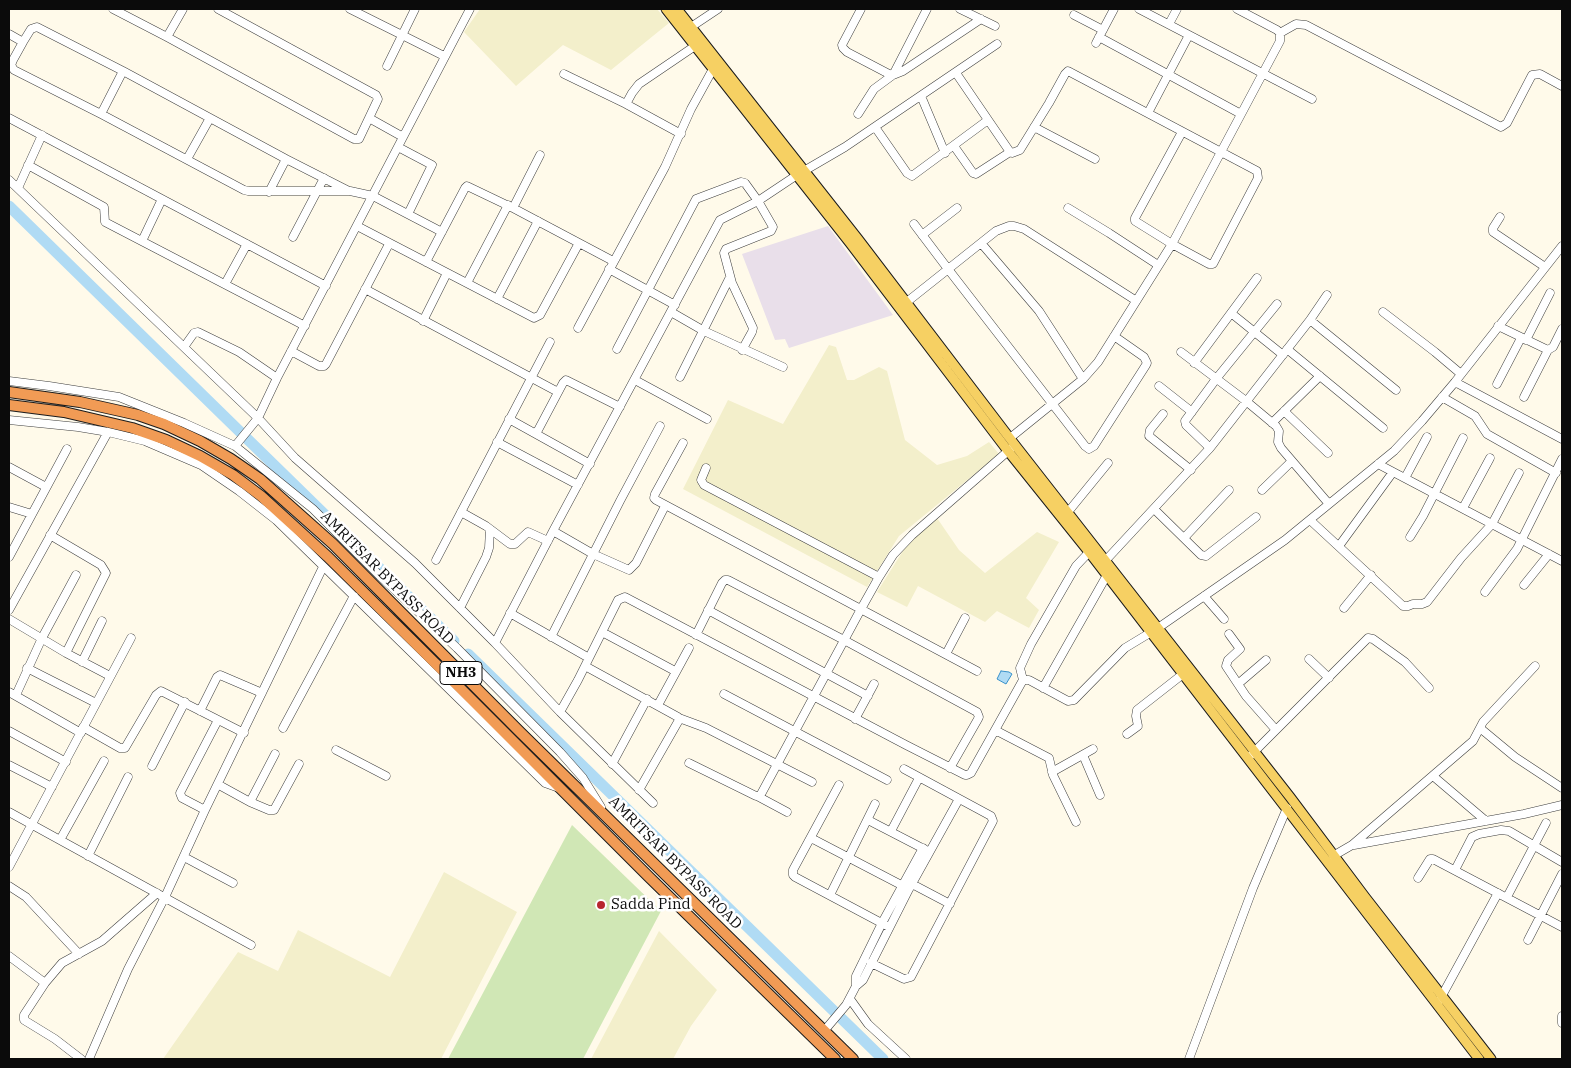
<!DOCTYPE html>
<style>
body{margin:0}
#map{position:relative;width:1571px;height:1068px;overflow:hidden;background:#fffaea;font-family:"IBM Plex Serif",serif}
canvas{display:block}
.frame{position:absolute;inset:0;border:10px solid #0b0b0b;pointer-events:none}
</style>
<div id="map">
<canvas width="1571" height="1068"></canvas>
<div class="frame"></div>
</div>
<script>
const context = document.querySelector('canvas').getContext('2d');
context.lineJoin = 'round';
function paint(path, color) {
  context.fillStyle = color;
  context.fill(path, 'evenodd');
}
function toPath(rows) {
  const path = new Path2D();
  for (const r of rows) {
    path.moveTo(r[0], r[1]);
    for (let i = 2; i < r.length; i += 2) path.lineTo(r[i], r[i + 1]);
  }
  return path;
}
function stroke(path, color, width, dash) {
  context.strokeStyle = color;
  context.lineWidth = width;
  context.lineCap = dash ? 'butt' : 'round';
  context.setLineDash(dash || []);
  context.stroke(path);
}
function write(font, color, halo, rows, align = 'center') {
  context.font = font + ' "IBM Plex Serif",serif';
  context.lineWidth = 5;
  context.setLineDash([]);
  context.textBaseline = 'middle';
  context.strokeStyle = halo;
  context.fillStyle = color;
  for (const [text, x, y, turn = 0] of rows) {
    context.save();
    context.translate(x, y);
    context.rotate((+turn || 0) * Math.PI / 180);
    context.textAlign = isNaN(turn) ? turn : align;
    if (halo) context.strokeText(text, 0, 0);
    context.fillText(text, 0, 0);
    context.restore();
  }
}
const industrial = toPath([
 [828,226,893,315,789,348,785,339,775,340,742,254]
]);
const farmland = toPath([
 [480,9,657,9,669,23,611,70,563,45,516,86,464,32],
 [829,345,836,347,847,380,854,380,879,367,887,371,905,440,937,465,967,456,989,442,999,454,899,536,867,587,683,489,728,400,783,424],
 [937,518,959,550,985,573,1037,532,1059,542,1026,598,1039,610,1029,628,997,611,985,622,918,586,907,607,877,592,908,543],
 [444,872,517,912,441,1059,163,1059,238,952,278,971,298,930,390,977],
 [659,931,717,990,691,1026,673,1059,591,1059]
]);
const green = toPath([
 [572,825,661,911,583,1059,448,1059]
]);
const water = toPath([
 [1001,671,1009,672,1012,674,1006,684,997,679,1001,671]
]);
const river = toPath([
 [9,206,454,641],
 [468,654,883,1059]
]);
const minor = toPath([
 [113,9,167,37,354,139,359,139,369,118],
 [218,9,376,95,378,99,369,118,403,137],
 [350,9,444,56],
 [861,9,842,45,843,48,847,52,889,74,893,75,903,71,981,19],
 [960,9,995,26],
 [1139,9,1312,99],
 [1074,15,1103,30],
 [1169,24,1177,9],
 [688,29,718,9],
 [1280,33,1296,24,1306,25,1501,127,1507,123,1532,75,1540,74,1562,86],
 [9,34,23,42,31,29,37,27,123,71,286,159,347,190],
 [167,37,183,9],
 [1099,37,1241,114],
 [23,42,13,60,11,65,14,70,101,114,244,190,248,191,350,191,373,196,442,232],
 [1096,43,1114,9],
 [387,66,415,9],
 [956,73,1010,152,1012,153,1020,150,1049,103,1065,74,1068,71,1257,171,1258,178,1213,264,1209,264,1172,244,1135,221,1135,218,1182,132],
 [564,74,626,104,681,134],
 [921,96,945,153],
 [626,104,632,93,639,84,695,46],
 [1148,113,1189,35],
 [101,114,123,71],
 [858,114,874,89,893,75,927,9],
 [9,118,326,286],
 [875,127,907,173,912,176,988,120],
 [1034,127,1095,159],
 [954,146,973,173,976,174,1010,152],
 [398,147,432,165,408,214],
 [187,159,210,118],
 [28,165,104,207,105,222,305,326],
 [9,180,258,418,295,458,415,563,495,643,560,712,653,803],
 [18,188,42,135],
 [269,192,286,159],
 [513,208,540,155],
 [1068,208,1109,233,1158,265],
 [1500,217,1493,228,1493,232,1545,267],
 [914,224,948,269,1085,446,1089,449,1094,446,1146,365,1147,363,1144,357,1114,336],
 [357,226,534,318,540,315,579,243],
 [922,235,957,208],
 [293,237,324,178],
 [142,241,162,199],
 [981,243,1039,311,1083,379],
 [426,262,465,188,467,186,513,208,613,261],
 [609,269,675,305],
 [467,283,508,205],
 [225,284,247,244],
 [365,289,558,392],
 [497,299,538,221],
 [903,305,996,231,1009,226,1014,226,1024,229,1135,300],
 [671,312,704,331,783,367],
 [1383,312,1435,352,1461,374],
 [1231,313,1283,355],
 [1310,320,1396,390],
 [423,321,447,273],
 [1498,326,1548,350,1553,347,1562,329],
 [578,328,665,167,691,109,713,69],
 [1526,340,1550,293],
 [184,347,194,333,198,332,239,352,277,378],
 [617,349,696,199,741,182,745,183,758,201,773,227,771,231,726,249,724,253,732,283,753,328,752,332,742,350],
 [1287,349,1383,428],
 [291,351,319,366,324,366,326,364,389,244],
 [1181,352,1246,401,1276,426,1279,431,1278,442,1281,448,1329,504],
 [1194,363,1257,278],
 [680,377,730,277],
 [635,380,707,419],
 [9,381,49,386,119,397,184,423,235,446,313,509,380,576,457,648,560,752,583,778,601,807],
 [1455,382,1562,439],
 [1497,384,1521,338],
 [1159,386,1192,412],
 [1442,397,1475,416,1487,434,1556,473],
 [1524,397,1548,350],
 [1284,411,1328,453],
 [1163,414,1150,430,1149,436,1191,470],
 [509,419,590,464],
 [9,420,78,427,108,432,145,441,201,465,239,491,276,520,545,783,559,788],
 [1272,423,1320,376],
 [536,434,563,383,566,380,620,407],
 [1010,438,1083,379,1098,362,1172,244,1280,41,1280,33,1277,30,1237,9],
 [497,442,578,485],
 [683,443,655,494,654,498,656,500,977,671],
 [235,446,258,418,277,378,470,9],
 [1210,448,1186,425,1185,421,1216,379,1277,304],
 [1378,464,1562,561],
 [9,467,46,487],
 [706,468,701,480,704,485,879,577],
 [1405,478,1427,437],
 [1262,490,1292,461],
 [9,507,32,514],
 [1463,508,1490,458],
 [1154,509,1201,555,1206,556,1256,517],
 [461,512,486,526,510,544,515,544,528,532,548,541],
 [1068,512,1108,463],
 [1310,520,1403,606,1408,606,1413,604,1422,604,1427,602,1461,558,1492,524,1519,473],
 [553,531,593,554,629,570,636,563,665,506],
 [50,535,101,565,106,573,66,653],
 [1410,537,1423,516,1463,438],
 [1184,538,1229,490],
 [1339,546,1393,472],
 [9,557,67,449],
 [436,560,550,342],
 [1106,560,1210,448,1310,320,1327,295],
 [1524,585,1549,554],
 [1485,592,1517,549,1562,459],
 [1204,596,1224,619],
 [460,608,486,557,489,548,490,529],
 [1344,608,1371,575],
 [9,610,108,432],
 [708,610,868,696],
 [510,613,589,658],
 [9,619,66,653,110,676],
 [602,632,675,671],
 [1229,634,1240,649,1228,660,1226,666,1246,696,1276,730],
 [696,635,722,583,725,580,728,580,844,640,977,712,979,717,978,719,950,768],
 [551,637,620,501,660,426],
 [495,643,553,531,720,220,758,201,797,175,845,147,997,44],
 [946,654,965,618],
 [1309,659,1329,678],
 [82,662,102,621],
 [585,666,678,717,679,720,639,790],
 [27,668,96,703],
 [1023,680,1020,668,1031,644,1076,566,1092,549],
 [1238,684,1266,660],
 [1043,688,1107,575],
 [9,692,81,733],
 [724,694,887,780],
 [16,695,42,638,76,575],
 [658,705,689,648],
 [200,711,217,677,220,675,262,693],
 [560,712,578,680,618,600,625,597,906,745,965,775,967,775,971,773,1023,680,1029,680,1068,701,1074,700,1125,648,1158,628,1285,540,1394,451,1422,421,1455,382,1562,246],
 [679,718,706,728,812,782],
 [855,719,874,684],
 [83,727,120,748,125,748,156,695,161,691,244,733],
 [283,728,354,596],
 [1480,728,1515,757,1562,788],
 [995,730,1049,758,1053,775,1076,822],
 [9,731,66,762],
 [1127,734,1138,726,1136,716,1137,710,1183,674],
 [336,750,386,776],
 [1083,755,1100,795],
 [1248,758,1368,638,1373,639,1405,662,1429,688],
 [689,763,756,796,760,796,861,609,879,577,893,555,912,535,1015,445],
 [612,764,647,699],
 [9,765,52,787],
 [152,766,185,702],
 [1052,772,1093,749],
 [1433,776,1486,821],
 [219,785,250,802,269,810,274,810,299,764],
 [839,785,793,870,793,875,795,877,889,927],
 [759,797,787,812],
 [250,802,275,754],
 [205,810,182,798,180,793,218,720],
 [9,812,251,945],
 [868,820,926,850],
 [891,831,919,778],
 [811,838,907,888],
 [60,840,104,761],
 [1354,845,1524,814,1562,805],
 [88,856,128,777],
 [1333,856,1352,845,1473,741,1483,722,1535,666],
 [184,857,233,883],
 [9,867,131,638],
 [1455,870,1472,837,1479,834,1501,830,1509,831,1562,862],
 [1418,878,1430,859,1433,859,1562,927],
 [912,884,950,904],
 [9,886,26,897,79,954],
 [830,895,875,804],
 [1507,897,1546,823],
 [1528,940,1562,874],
 [9,956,45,983],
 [871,963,904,979,911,977,993,821,991,816,904,769],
 [856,986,856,976,882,923,923,848],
 [850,999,868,1024,906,1059],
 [1439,1001,1498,893],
 [1562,1016,1562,1023],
 [824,1031,846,1005,856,986,863,980,909,889,959,799],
 [81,1059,55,1039,24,1020,24,1015,45,983,62,963,102,941,157,893],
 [89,1059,128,969,165,897,205,810,323,567],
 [1189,1059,1253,888,1287,808]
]);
const major = toPath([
 [666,9,850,243,1008,451,1089,552,1479,1059],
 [677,9,858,239,1015,445,1290,797,1365,897,1491,1059]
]);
const highway = toPath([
 [9,392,80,402,138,415,164,424,200,441,231,459,260,479,333,544,519,731,853,1059],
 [9,405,64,412,132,428,166,440,200,456,233,475,261,496,328,557,444,672,649,877,835,1059]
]);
const markers = [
 [601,905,5,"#b7272f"]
];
const shields = [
 [461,673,42]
];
const shieldNames = [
 ["NH3",461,673]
];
const streetNames = [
 ["AMRITSAR BYPASS ROAD",387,578,45],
 ["AMRITSAR BYPASS ROAD",675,863,45]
];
const poiNames = [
 ["Sadda Pind",611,905]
];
paint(industrial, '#e9dfea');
paint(farmland, '#f3efcb');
paint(green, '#d0e7b5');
paint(water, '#b0dbf4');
stroke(water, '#3991ca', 1);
stroke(river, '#b0dbf4', 11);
stroke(minor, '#3e3e3e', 9);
stroke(major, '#1c1c1c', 11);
stroke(highway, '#1c1c1c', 12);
stroke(minor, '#fff', 8);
stroke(major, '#f6d063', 9);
stroke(highway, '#f19b55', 10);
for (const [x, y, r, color] of markers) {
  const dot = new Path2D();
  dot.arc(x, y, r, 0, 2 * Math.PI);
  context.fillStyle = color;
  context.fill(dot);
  stroke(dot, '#fff', 2);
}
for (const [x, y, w] of shields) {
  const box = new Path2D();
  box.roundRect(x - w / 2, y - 11.5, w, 23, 4);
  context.fillStyle = '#fff';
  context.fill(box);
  stroke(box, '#0b0b0b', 1);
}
write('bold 14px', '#0b0b0b', null, shieldNames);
write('15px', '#0b0b0b', '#fff', streetNames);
write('15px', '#0b0b0b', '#fff', poiNames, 'left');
</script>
